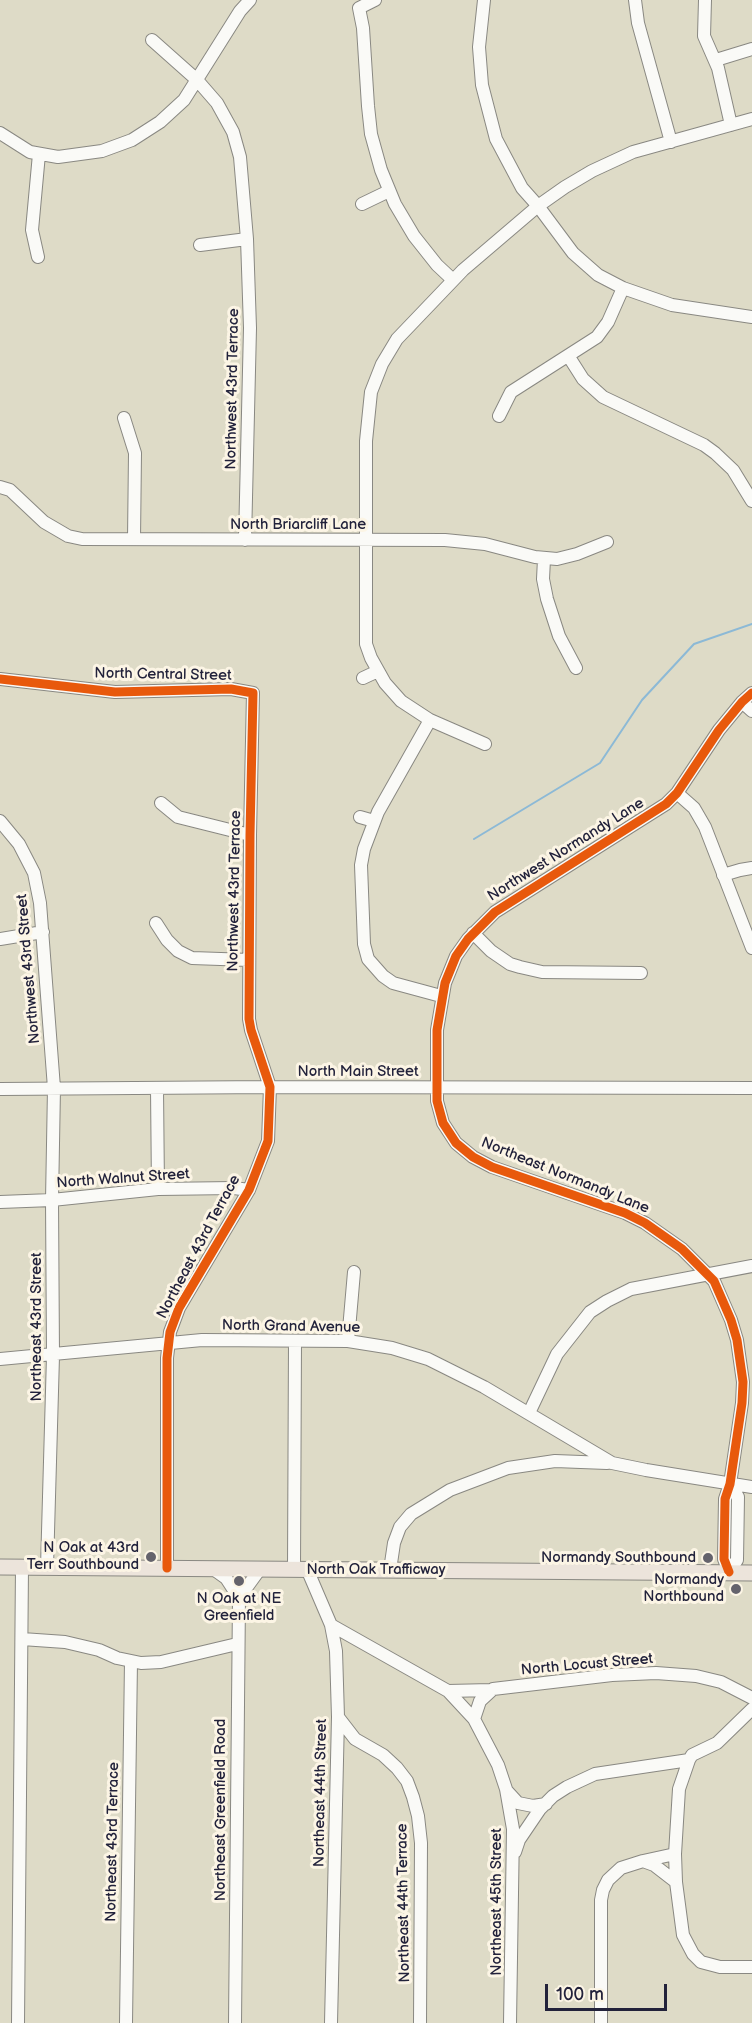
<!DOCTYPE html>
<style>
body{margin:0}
#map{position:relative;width:752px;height:2023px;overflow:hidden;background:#dedbc7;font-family:"Balsamiq Sans",sans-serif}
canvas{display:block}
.scale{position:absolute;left:545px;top:1984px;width:122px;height:27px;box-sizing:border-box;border:3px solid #22223b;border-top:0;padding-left:8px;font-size:18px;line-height:21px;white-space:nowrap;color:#22223b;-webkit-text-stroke:4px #fcf5e5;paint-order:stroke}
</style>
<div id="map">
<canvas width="752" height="2023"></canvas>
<div class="scale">100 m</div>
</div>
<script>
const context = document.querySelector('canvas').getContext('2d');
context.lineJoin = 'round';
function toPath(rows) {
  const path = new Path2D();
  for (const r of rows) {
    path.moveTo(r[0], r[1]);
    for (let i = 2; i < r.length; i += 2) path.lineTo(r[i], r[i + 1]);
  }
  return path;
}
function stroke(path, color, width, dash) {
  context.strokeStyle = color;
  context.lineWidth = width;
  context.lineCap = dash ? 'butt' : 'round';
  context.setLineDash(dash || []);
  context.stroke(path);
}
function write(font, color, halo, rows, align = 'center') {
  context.font = font + ' "Balsamiq Sans",sans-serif';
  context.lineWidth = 6;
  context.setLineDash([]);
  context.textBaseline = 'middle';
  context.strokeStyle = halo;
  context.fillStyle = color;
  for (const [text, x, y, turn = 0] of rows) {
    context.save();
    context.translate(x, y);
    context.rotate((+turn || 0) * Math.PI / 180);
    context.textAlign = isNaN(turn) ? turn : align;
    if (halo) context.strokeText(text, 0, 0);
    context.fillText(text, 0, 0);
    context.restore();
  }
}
const stream = toPath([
 [474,839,600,763,642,700,694,644,752,624]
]);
const minor = toPath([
 [484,0,479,47,482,85,496,139,522,188,538,206,573,253,598,275,623,288,672,305,752,317],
 [635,0,638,23,671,142],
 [705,0,704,36,718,68,731,125],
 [359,8,363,28,368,106,371,134,381,170,395,204,414,236,437,265,453,280],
 [359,8,375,0],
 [152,40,197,80,217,103,233,132,240,157,247,239,250,328,245,540],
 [716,60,752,49],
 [0,133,30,152,58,157,102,151,132,140,160,122,184,100,240,11,250,0],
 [362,204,389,191],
 [200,245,247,239],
 [38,257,32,230,39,154],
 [569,357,583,379,603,397,704,445,715,453,733,470,752,501],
 [499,416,511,392,597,337,608,322,623,288],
 [124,418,135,453,134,539],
 [0,487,10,490,44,522,68,536,82,539,445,540,485,544,535,557,557,559,577,554,607,542],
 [544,559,543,579,547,599,559,636,576,668],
 [363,678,378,671],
 [0,679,115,692,231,689,253,693,250,835,249,1019,251,1030,270,1087,268,1141,249,1190,179,1308,170,1332,167,1358,167,1568],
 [742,702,752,711],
 [430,720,378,812,364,849,361,865,364,944,368,959,383,976,393,983,441,996],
 [485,744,430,720,401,701,385,683,371,658,366,644,366,441,371,392,382,364,397,339,463,270,538,206,565,187,592,171,633,152,752,119],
 [677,793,694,808,705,827,752,948],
 [161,803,178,817,250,835],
 [360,817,374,821],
 [0,821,19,844,34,873,40,903,54,1088,52,1200,53,1356,47,1567],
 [723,875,740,870,752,868],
 [156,923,167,940,178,951,192,958,249,960],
 [473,933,491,951,510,964,520,967,542,972,641,973],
 [0,939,43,932],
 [0,1089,270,1087,752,1088],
 [157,1089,158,1189],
 [0,1202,52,1200,158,1189,234,1188,249,1190],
 [348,1341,354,1272],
 [0,1359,202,1340,348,1341,392,1348,428,1359,484,1387,612,1463,646,1470,752,1487],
 [529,1413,557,1354,590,1312,607,1301,631,1289,752,1266],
 [212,1568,226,1578,239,1598,235,2023],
 [294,1569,295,1341],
 [307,1569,331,1625,336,1651,338,1717,331,2023],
 [390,1570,394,1543,400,1527,411,1514,450,1490,508,1468,555,1461,607,1463],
 [729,1572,724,1559,725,1499,730,1484,742,1403,743,1382,737,1340,731,1320,714,1281,682,1249,645,1223,625,1213,492,1167,473,1157,456,1143,443,1123,437,1101,437,1030,445,983,456,956,468,939,495,912,666,804,677,793,719,730,742,702,752,693],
 [729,1572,737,1560,738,1497,730,1484],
 [239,1598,260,1569],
 [331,1625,448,1691,474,1719,498,1765,506,1789,513,1829,510,2023],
 [22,1639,65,1642,99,1650,117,1658,141,1663,161,1662,237,1644],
 [448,1691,491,1690],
 [338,1717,355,1739,383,1755,397,1768,407,1781,413,1797,418,1816,421,1843,420,2023],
 [474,1719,480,1701,493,1689,612,1675,656,1673,696,1676,721,1682,752,1698],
 [689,1760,679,1789,675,1854,676,1882,683,1935,693,1954,701,1962,720,1967,752,1967],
 [507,1791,518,1803,533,1806,546,1804],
 [515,1852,519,1840,540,1809,553,1796,567,1787,595,1774,689,1760,692,1755,717,1743,752,1709],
 [643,1861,654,1865,676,1882],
 [18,2023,22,1567],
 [126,2023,131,1661],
 [601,2023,601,1900,603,1890,608,1880,621,1868,643,1861,675,1854]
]);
const major = toPath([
 [0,1567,752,1573]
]);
const cycleway = toPath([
 [0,679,115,692,231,689,253,693,250,835,249,1019,251,1030,270,1087,268,1141,249,1190,179,1308,170,1332,167,1358,167,1568],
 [729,1572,724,1559,725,1499,730,1484,742,1403,743,1382,737,1340,731,1320,714,1281,682,1249,645,1223,625,1213,492,1167,473,1157,456,1143,443,1123,437,1101,437,1030,445,983,456,956,468,939,495,912,666,804,677,793,719,730,742,702,752,693]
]);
const markers = [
 [151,1557,6,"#64636c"],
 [708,1558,6,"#64636c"],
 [239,1581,6,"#64636c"],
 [736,1589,6,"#64636c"]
];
const streetNames = [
 ["Northwest 43rd Terrace",233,389,-89],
 ["North Briarcliff Lane",298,525],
 ["North Central Street",163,675,1],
 ["Northwest Normandy Lane",566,850,-32],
 ["Northwest 43rd Terrace",235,891,-89],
 ["Northwest 43rd Street",29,969,-95],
 ["North Main Street",358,1072],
 ["Northeast Normandy Lane",565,1176,22],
 ["North Walnut Street",123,1179,-4],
 ["Northeast 43rd Terrace",199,1247,-62],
 ["Northeast 43rd Street",37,1327,-90],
 ["North Grand Avenue",291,1327,1],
 ["North Oak Trafficway",376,1570],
 ["North Locust Street",587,1665,-5],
 ["Northeast 44th Street",321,1793,-89],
 ["Northeast Greenfield Road",221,1810,-90],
 ["Northeast 43rd Terrace",113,1842,-89],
 ["Northeast 45th Street",497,1902,-90],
 ["Northeast 44th Terrace",404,1903,-91]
];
const poiNames = [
 ["N Oak at 43rd",139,1548],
 ["Terr Southbound",139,1565],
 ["Normandy Southbound",696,1558],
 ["Normandy",724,1580],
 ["Northbound",724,1597],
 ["N Oak at NE",239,1599,"center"],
 ["Greenfield",239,1616,"center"]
];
stroke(stream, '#8cb9d6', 2);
stroke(minor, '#898882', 14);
stroke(major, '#898882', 17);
stroke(minor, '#fafaf7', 12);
stroke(major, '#ece4db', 15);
stroke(cycleway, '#e8590c', 9);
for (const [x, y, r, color] of markers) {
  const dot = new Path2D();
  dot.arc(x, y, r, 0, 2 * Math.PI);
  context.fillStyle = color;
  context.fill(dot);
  stroke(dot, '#fcf5e5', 2);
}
write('15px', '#22223b', '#fcf5e5', streetNames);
write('15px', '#22223b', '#fcf5e5', poiNames, 'right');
</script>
